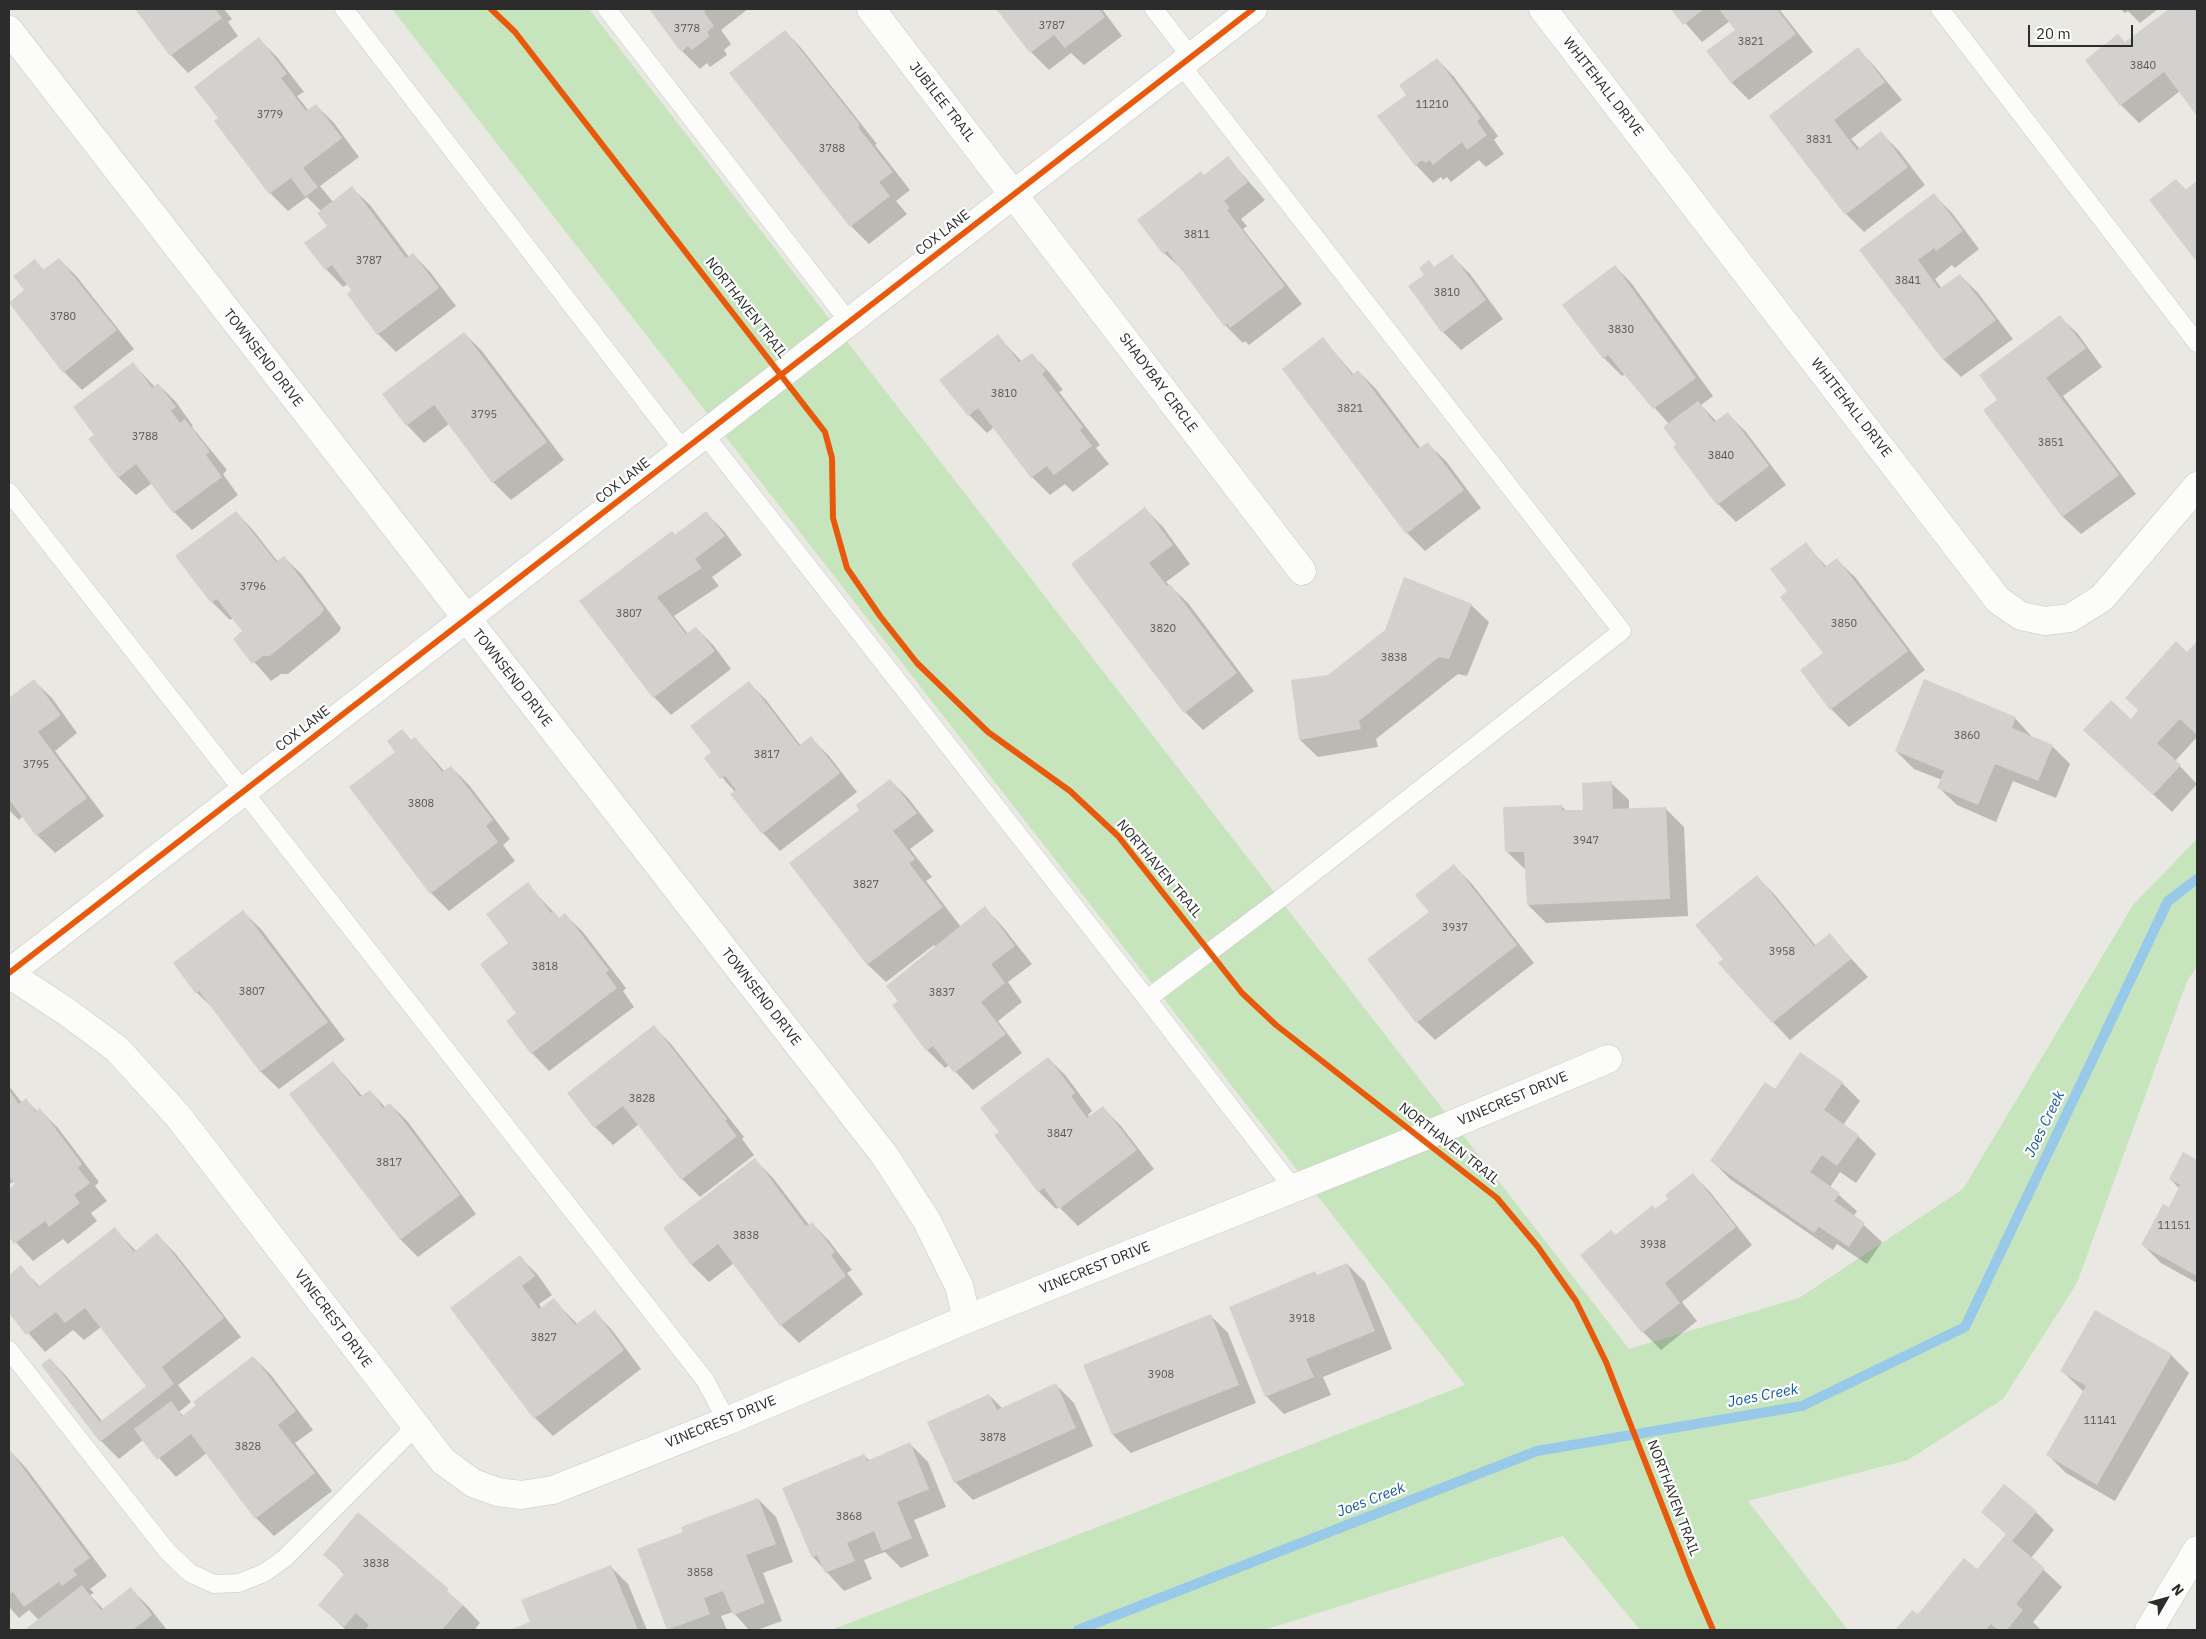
<!DOCTYPE html>
<style>
body{margin:0}
#map{position:relative;width:2206px;height:1639px;overflow:hidden;background:#eae8e2;font-family:"IBM Plex Sans",sans-serif}
canvas{display:block}
.frame{position:absolute;inset:0;border:10px solid #2c2c2c;pointer-events:none}
.north{position:absolute;left:2141px;top:1574px;width:50px;height:50px;-webkit-text-stroke:4px #fff;paint-order:stroke;rotate:52deg;font-size:14px;font-weight:700;line-height:20px;text-align:center;color:#2c2c2c}
.north::after{content:'';display:block;margin:auto;width:18px;height:22px;background:#2c2c2c;clip-path:polygon(50% 0,100% 100%,50% 72%,0 100%)}
.scale{position:absolute;left:2028px;top:25px;width:105px;height:22px;box-sizing:border-box;border:2px solid #2c2c2c;border-top:0;padding-left:6px;font-size:15px;line-height:18px;white-space:nowrap;color:#2c2c2c;-webkit-text-stroke:4px #fff;paint-order:stroke}
</style>
<div id="map">
<canvas width="2206" height="1639"></canvas>
<div class="frame"></div>
<div class="north">N</div>
<div class="scale">20 m</div>
</div>
<script>
const context = document.querySelector('canvas').getContext('2d');
context.lineJoin = 'round';
function paint(path, color) {
  context.fillStyle = color;
  context.fill(path, 'evenodd');
}
function toPath(rows) {
  const path = new Path2D();
  for (const r of rows) {
    path.moveTo(r[0], r[1]);
    for (let i = 2; i < r.length; i += 2) path.lineTo(r[i], r[i + 1]);
  }
  return path;
}
function stroke(path, color, width, dash) {
  context.strokeStyle = color;
  context.lineWidth = width;
  context.lineCap = dash ? 'butt' : 'round';
  context.setLineDash(dash || []);
  context.stroke(path);
}
function write(font, color, halo, rows, align = 'center') {
  context.font = font + ' "IBM Plex Sans",sans-serif';
  context.lineWidth = 4.5;
  context.setLineDash([]);
  context.textBaseline = 'middle';
  context.strokeStyle = halo;
  context.fillStyle = color;
  for (const [text, x, y, turn = 0] of rows) {
    context.save();
    context.translate(x, y);
    context.rotate((+turn || 0) * Math.PI / 180);
    context.textAlign = isNaN(turn) ? turn : align;
    if (halo) context.strokeText(text, 0, 0);
    context.fillText(text, 0, 0);
    context.restore();
  }
}
const green = toPath([
 [392,9,589,9,1629,1349,1799,1298,1963,1189,2133,905,2197,839,2197,967,2187,981,2077,1283,2003,1399,1908,1460,1748,1501,1848,1630,1640,1630,1563,1536,1264,1630,831,1630,1465,1385]
]);
const shadow = toPath([
 [137,9,224,9,232,19,228,22,238,36,188,73,171,55],
 [650,9,748,9,721,30,731,44,724,50,727,55,710,67,707,63,700,69,682,51],
 [998,9,1102,9,1122,36,1084,65,1071,53,1049,70,1031,52],
 [1673,9,1779,9,1813,52,1749,100,1732,83,1708,51,1737,30,1730,21,1702,42],
 [2120,9,2158,9,2140,23,2128,11,2125,13],
 [2171,9,2195,9,2197,11,2197,114,2180,91,2139,123,2121,105,2126,43],
 [785,31,802,49,877,144,875,145,910,190,896,201,907,214,869,244,851,226,731,74],
 [259,39,277,57,304,92,297,96,309,111,316,105,334,123,359,157,320,186,333,202,352,188,370,205,409,257,413,254,430,272,456,306,396,352,378,334,348,284,343,287,326,269,329,226,321,211,307,197,288,211,270,193,219,118],
 [1858,49,1875,67,1902,100,1851,139,1860,149,1881,133,1899,151,1925,185,1864,232,1846,214,1770,116],
 [1437,59,1454,77,1498,136,1494,140,1504,154,1486,167,1479,160,1451,182,1447,177,1443,180,1441,177,1433,183,1416,165],
 [1228,158,1265,200,1241,219,1247,226,1243,229,1302,304,1249,345,1245,341,1243,343,1225,325,1183,270,1164,253,1204,176],
 [2176,180,2187,191,2197,182,2197,260,2150,200],
 [1934,195,1952,213,1979,249,1955,268,1952,265,1935,279,1942,289,1960,275,1978,293,2013,339,1961,377,1944,360,1861,250],
 [1452,256,1470,274,1503,319,1461,350,1443,332,1410,287],
 [59,259,77,277,134,349,82,390,64,372,10,302,25,290,35,261,45,271],
 [1615,266,1632,284,1713,396,1701,405,1717,422,1728,414,1746,432,1786,485,1736,522,1718,504,1675,447,1678,445,1669,424,1625,374,1622,376,1604,358,1564,305],
 [2060,317,2078,334,2102,367,2063,396,2136,494,2081,534,2063,517,1985,411,1999,400],
 [464,333,482,351,564,460,511,500,493,482,449,424,424,443,407,425],
 [998,336,1022,362,1032,354,1049,372,1063,390,1059,392,1100,445,1096,448,1109,464,1073,492,1065,484,1050,495,1032,477,994,427,987,433,969,415,941,380],
 [1323,339,1354,375,1358,371,1376,389,1421,449,1428,444,1446,461,1481,508,1425,551,1407,533],
 [133,364,155,387,158,384,176,402,193,426,192,427,227,470,223,474,238,495,192,530,174,512,152,483,136,495,118,477,96,435],
 [1145,509,1163,527,1190,564,1166,582,1188,603,1254,691,1203,730,1185,712,1073,564],
 [236,512,253,530,278,562,284,557,302,575,341,628,339,632,288,674,281,674,271,681,234,639,244,632,233,618,230,620,212,602],
 [706,513,723,530,742,555,712,577,719,586,674,616,688,634,696,628,714,646,731,669,671,715,654,697,581,601],
 [1805,544,1827,567,1837,560,1855,577,1925,670,1849,727,1831,709,1802,670,1825,653,1789,591],
 [1471,605,1489,622,1467,676,1458,674,1376,739,1378,747,1318,757,1300,740,1328,676],
 [2197,643,2197,737,2175,761,2197,784,2172,812,2103,748,2140,711],
 [34,681,52,698,77,733,55,751,104,816,55,853,37,835,23,816,19,820,9,810,9,699],
 [749,683,766,700,801,746,811,738,829,756,857,792,780,851,763,833,735,792,705,758,713,753],
 [2015,718,2033,738,2052,746,2070,764,2056,798,2013,781,1996,822,1957,805,1939,788,1942,780,1914,769,1896,751],
 [402,730,412,741,415,738,445,772,451,767,469,785,510,839,503,845,515,861,449,911,431,893,350,788,397,752],
 [890,780,908,798,934,831,910,849,932,877,926,881,961,927,985,908,1002,926,1032,964,1008,982,1022,1002,998,1021,1022,1053,973,1090,949,1065,945,1068,927,1050,899,1001,936,947,934,945,886,982,868,965,790,863,861,810],
 [1611,783,1629,800,1629,810,1666,809,1684,827,1688,916,1546,923,1528,905,1526,870,1507,852,1561,806,1567,811,1584,811],
 [1454,866,1472,884,1534,963,1435,1040,1417,1022,1430,912],
 [1757,877,1775,895,1816,946,1830,935,1868,977,1790,1040,1773,1022,1725,959],
 [527,884,560,919,565,915,583,932,626,988,623,991,634,1007,549,1071,532,1053,518,1013,510,943],
 [243,912,261,929,345,1040,279,1089,261,1072,215,1010,196,992],
 [654,1027,671,1044,744,1137,742,1139,754,1155,700,1197,682,1179,639,1124,613,1145,595,1127],
 [1048,1058,1066,1076,1092,1111,1088,1115,1090,1118,1103,1108,1121,1126,1154,1169,1078,1226,1059,1207,1056,1209,1038,1191,1000,1132],
 [333,1062,363,1097,370,1091,385,1107,390,1104,408,1122,476,1214,418,1257,401,1240,291,1094],
 [1842,1083,1860,1101,1843,1125,1858,1136,1876,1154,1856,1183,1840,1172,1830,1187,1857,1211,1854,1216,1882,1242,1867,1264,1837,1244,1833,1250,1730,1179,1712,1161,1775,1090],
 [9,1086,22,1103,26,1100,38,1112,40,1110,58,1128,99,1182,95,1186,107,1201,91,1213,97,1221,68,1244,63,1239,33,1261,9,1235,9,1190,17,1184,14,1181,9,1185],
 [2183,1154,2197,1161,2197,1283,2161,1263,2143,1245,2169,1209,2180,1189,2170,1179],
 [755,1160,773,1178,809,1225,812,1223,829,1241,852,1270,847,1273,863,1294,799,1343,781,1325,734,1263,709,1282,691,1264],
 [1692,1174,1710,1192,1752,1245,1682,1302,1697,1321,1661,1350,1643,1332,1616,1237,1670,1199],
 [115,1229,136,1251,157,1235,175,1253,241,1337,178,1385,191,1402,179,1412,184,1416,253,1357,271,1375,313,1430,295,1443,332,1491,274,1536,256,1518,207,1453,176,1477,143,1440,119,1459,101,1441,50,1359,67,1377,102,1421,147,1386,101,1327,84,1340,73,1330,45,1352,9,1311,9,1277,21,1267,40,1287],
 [520,1257,538,1275,552,1295,539,1304,542,1309,554,1300,578,1325,595,1312,612,1330,641,1369,553,1436,535,1418,452,1308],
 [1347,1264,1365,1282,1392,1349,1323,1377,1331,1395,1284,1414,1266,1396,1315,1273,1318,1276],
 [1210,1315,1228,1333,1256,1403,1131,1453,1113,1435,1085,1366],
 [2171,1355,2189,1373,2115,1501,2066,1473,2048,1455,2084,1392,2062,1371],
 [1056,1385,1074,1403,1093,1446,973,1500,955,1482,989,1395,1003,1409],
 [910,1444,928,1462,946,1507,914,1520,929,1556,901,1568,885,1552,864,1560,872,1579,844,1591,813,1557,864,1455,870,1461],
 [9,1450,26,1468,107,1576,90,1589,94,1593,90,1595,104,1610,131,1589,149,1607,167,1630,30,1630,28,1629,39,1620,29,1610,19,1618,9,1607],
 [758,1499,776,1517,793,1562,763,1573,782,1621,757,1630,749,1630,733,1612,721,1616,727,1630,669,1630,638,1550,685,1533],
 [1983,1512,2036,1512,2054,1530,2031,1558,2062,1587,2033,1622,2040,1629,1897,1630,1912,1611,1918,1616,1977,1571,2007,1535],
 [359,1514,466,1608,480,1623,474,1630,346,1630,320,1605,345,1575,325,1554],
 [610,1566,628,1584,647,1630,513,1630,531,1622]
]);
const stream = toPath([
 [1078,1630,1537,1451,1802,1406,1965,1327,2168,901,2197,879]
]);
const building = toPath([
 [135,9,215,9,222,18,170,56],
 [649,9,707,9,704,12,714,26,707,32,710,36,692,50,688,46,681,52],
 [996,9,1099,9,1105,17,1065,48,1054,35,1030,53],
 [1671,9,1704,9,1683,25],
 [1719,9,1777,9,1796,34,1731,83,1706,51,1735,30],
 [2169,9,2194,9,2197,13,2197,116,2164,72,2120,106,2085,60,2118,34,2125,42],
 [785,30,860,125,858,127,893,172,879,182,890,196,850,227,729,73],
 [259,37,287,74,281,78,306,111,316,104,342,138,303,168,318,187,305,197,291,178,269,194,214,121,218,118,194,87],
 [1858,47,1885,82,1834,120,1857,150,1881,131,1908,167,1845,215,1769,116],
 [1437,58,1481,118,1477,121,1487,135,1467,150,1462,142,1433,165,1430,160,1425,163,1422,160,1415,166,1377,116,1406,95,1399,85],
 [1228,156,1248,182,1224,201,1230,208,1227,210,1285,286,1230,328,1227,324,1224,326,1167,251,1163,254,1137,220,1201,171,1204,175],
 [2176,179,2185,190,2197,181,2197,262,2149,200],
 [352,186,406,258,413,253,439,288,377,335,347,294,351,290,332,265,325,270,304,243,327,226,317,213],
 [1934,193,1963,231,1936,251,1934,248,1918,260,1939,289,1960,274,1996,320,1943,360,1859,250],
 [1452,254,1486,300,1442,333,1408,286,1424,275,1419,268,1429,260,1434,267],
 [59,258,117,330,63,373,9,303,24,290,13,276,35,259,43,270],
 [1615,265,1696,378,1653,409,1608,355,1603,359,1562,305],
 [2060,315,2086,348,2046,378,2119,475,2062,517,1983,410,1997,400,1979,375],
 [464,332,547,442,492,483,434,405,406,426,382,394],
 [998,334,1019,362,1032,353,1046,371,1042,374,1083,427,1080,430,1092,446,1054,475,1047,466,1031,478,978,408,968,416,939,380],
 [1323,337,1352,375,1358,370,1418,449,1428,442,1464,490,1406,534,1282,369],
 [133,362,152,388,158,383,176,407,171,411,180,423,185,419,210,452,206,455,222,477,173,513,136,464,118,478,88,439,94,435,73,407],
 [1698,401,1714,422,1728,412,1769,466,1717,505,1673,447,1676,444,1663,427],
 [1145,507,1173,545,1149,563,1167,586,1170,584,1237,673,1184,713,1071,564],
 [236,511,276,562,284,556,324,609,321,614,270,656,263,656,252,664,233,639,242,631,217,599,211,603,175,556],
 [706,511,725,536,695,559,702,568,657,597,686,634,696,627,715,651,653,698,579,601,672,531,675,535],
 [1806,542,1825,567,1837,558,1908,651,1830,710,1800,670,1823,653,1780,597,1787,591,1770,569],
 [1404,577,1472,604,1449,659,1439,657,1359,721,1361,729,1299,740,1291,680,1328,675,1385,630],
 [2176,641,2187,652,2197,641,2197,735,2180,719,2157,743,2181,765,2153,795,2083,730,2111,700,2131,719,2138,710,2125,698],
 [34,679,61,715,38,732,87,798,36,836,9,799,9,698],
 [1924,679,2016,717,2012,728,2053,745,2038,781,1995,764,1978,805,1937,788,1944,771,1895,751],
 [749,681,799,746,811,736,840,773,762,834,730,794,736,790,725,776,720,779,704,758,711,752,690,726],
 [402,729,411,740,415,737,442,772,451,766,493,820,486,826,498,842,430,894,349,787,395,752,387,741],
 [890,779,917,813,893,831,915,859,909,863,943,907,867,965,789,863,859,810,856,805],
 [1612,781,1613,809,1666,807,1670,899,1527,905,1524,852,1505,852,1503,807,1562,805,1562,810,1583,810,1582,783],
 [1454,864,1517,945,1416,1023,1367,959,1429,912,1415,895],
 [1757,875,1814,946,1830,933,1851,959,1772,1023,1718,963,1723,959,1695,925],
 [528,882,551,913,554,911,559,918,565,913,609,970,606,973,617,988,531,1054,506,1021,516,1013,480,964,508,943,486,914],
 [985,906,1015,946,991,964,1005,983,981,1002,1006,1034,954,1073,933,1046,926,1051,892,1005,898,1001,886,986],
 [243,910,328,1022,260,1072,199,991,195,993,173,963],
 [654,1025,727,1119,725,1121,737,1136,681,1180,623,1106,594,1128,567,1093],
 [1800,1052,1843,1082,1824,1110,1859,1135,1837,1166,1822,1155,1810,1172,1840,1193,1834,1201,1865,1223,1849,1247,1819,1227,1814,1233,1710,1161,1765,1082,1775,1089],
 [1048,1057,1075,1093,1071,1096,1087,1118,1103,1106,1137,1150,1059,1209,1044,1188,1038,1192,994,1135,999,1132,980,1108],
 [333,1061,360,1097,370,1090,383,1108,390,1103,460,1195,400,1240,289,1094],
 [9,1090,19,1104,26,1098,36,1112,40,1108,82,1164,78,1168,90,1183,74,1195,80,1203,49,1227,45,1221,14,1244,9,1237,9,1189,15,1184,9,1176],
 [2183,1152,2197,1160,2197,1276,2141,1245,2163,1204,2169,1207,2180,1185,2169,1179],
 [755,1158,806,1226,812,1222,835,1252,831,1255,846,1276,780,1326,718,1244,691,1265,663,1228],
 [1693,1173,1736,1227,1665,1283,1680,1303,1642,1333,1580,1255,1611,1230,1615,1235,1653,1205,1655,1209,1668,1199,1665,1195],
 [115,1227,134,1252,157,1233,224,1318,162,1367,174,1384,100,1442,41,1365,50,1358,100,1422,146,1386,85,1308,65,1323,56,1312,26,1335,9,1313,9,1275,21,1265,38,1287],
 [520,1255,535,1276,522,1286,539,1309,554,1298,575,1325,595,1310,624,1350,534,1419,450,1308],
 [1347,1263,1375,1331,1306,1359,1314,1377,1265,1397,1229,1307,1315,1271,1317,1275],
 [2095,1310,2172,1354,2097,1485,2046,1455,2086,1386,2060,1371],
 [1211,1314,1239,1385,1112,1435,1083,1365],
 [253,1356,296,1411,278,1425,315,1473,255,1519,191,1434,157,1460,134,1429,171,1401,182,1416,196,1405,193,1402],
 [1056,1383,1076,1428,954,1483,927,1422,989,1394,997,1410],
 [910,1442,929,1489,897,1502,912,1538,882,1551,874,1531,847,1543,855,1561,825,1573,817,1555,812,1558,782,1488,864,1454,867,1461],
 [9,1449,90,1558,73,1570,77,1575,62,1586,59,1582,24,1607,13,1592,9,1594],
 [2004,1484,2037,1511,2012,1541,2045,1568,2016,1604,2023,1610,2007,1630,1998,1630,1991,1624,1986,1630,1895,1630,1912,1610,1918,1614,1964,1558,1977,1569,2006,1534,1981,1512],
 [758,1498,776,1544,746,1555,765,1603,733,1615,723,1591,704,1598,710,1614,667,1630,637,1549,683,1532,681,1527],
 [358,1512,449,1589,447,1591,463,1605,442,1630,365,1630,369,1625,356,1613,344,1627,318,1605,345,1573,323,1555],
 [611,1565,638,1630,509,1630,530,1622,521,1600],
 [82,1585,101,1610,131,1587,152,1615,133,1630,28,1630,27,1628]
]);
const lane = toPath([
 [344,9,683,450],
 [607,9,849,322],
 [1154,9,1191,57],
 [1940,9,2197,343],
 [1181,65,1622,631,1280,899,1147,999,1293,1188],
 [704,434,1147,999],
 [9,492,705,1380,727,1421],
 [9,1350,167,1551,190,1573,214,1584,239,1583,264,1573,285,1558,415,1427]
]);
const street = toPath([
 [871,9,1302,571],
 [1543,9,1998,600,2021,616,2045,621,2070,618,2102,598,2197,486],
 [9,30,885,1156,927,1221,959,1286,967,1319],
 [9,974,67,1012,117,1049,178,1116,443,1461,473,1483,498,1492,521,1495,553,1490,727,1421,967,1319,1420,1138,1608,1059],
 [2149,1630,2197,1550]
]);
const secondary = toPath([
 [9,973,1253,9]
]);
const cycleway = toPath([
 [491,9,515,32,825,432,832,458,833,518,847,568,880,616,917,663,988,732,1070,791,1118,836,1242,993,1276,1025,1497,1198,1538,1247,1576,1301,1606,1362,1690,1576,1713,1630],
 [9,973,1253,9]
]);
const numberNames = [
 ["3787",1052,26],
 ["3778",687,29],
 ["3821",1751,42],
 ["3840",2143,66],
 ["11210",1432,105],
 ["3779",270,115],
 ["3831",1819,140],
 ["3788",832,149],
 ["3811",1197,235],
 ["3787",369,261],
 ["3841",1908,281],
 ["3810",1447,293],
 ["3780",63,317],
 ["3830",1621,330],
 ["3810",1004,394],
 ["3821",1350,409],
 ["3795",484,415],
 ["3788",145,437],
 ["3851",2051,443],
 ["3840",1721,456],
 ["3796",253,587],
 ["3807",629,614],
 ["3850",1844,624],
 ["3820",1163,629],
 ["3838",1394,658],
 ["3860",1967,736],
 ["3817",767,755],
 ["3795",36,765],
 ["3808",421,804],
 ["3947",1586,841],
 ["3827",866,885],
 ["3937",1455,928],
 ["3958",1782,952],
 ["3818",545,967],
 ["3807",252,992],
 ["3837",942,993],
 ["3828",642,1099],
 ["3847",1060,1134],
 ["3817",389,1163],
 ["11151",2174,1226],
 ["3838",746,1236],
 ["3938",1653,1245],
 ["3918",1302,1319],
 ["3827",544,1338],
 ["3908",1161,1375],
 ["11141",2100,1421],
 ["3878",993,1438],
 ["3828",248,1447],
 ["3868",849,1517],
 ["3838",376,1564],
 ["3858",700,1573]
];
const streetNames = [
 ["WHITEHALL DRIVE",1603,87,52],
 ["JUBILEE TRAIL",942,102,52],
 ["COX LANE",943,233,-38],
 ["NORTHAVEN TRAIL",746,308,52],
 ["TOWNSEND DRIVE",263,358,52],
 ["SHADYBAY CIRCLE",1158,383,53],
 ["WHITEHALL DRIVE",1851,408,52],
 ["COX LANE",623,481,-38],
 ["TOWNSEND DRIVE",512,678,52],
 ["COX LANE",303,729,-38],
 ["NORTHAVEN TRAIL",1159,869,50],
 ["TOWNSEND DRIVE",761,997,52],
 ["VINECREST DRIVE",1513,1099,-23],
 ["NORTHAVEN TRAIL",1449,1144,38],
 ["VINECREST DRIVE",1095,1268,-22],
 ["VINECREST DRIVE",333,1319,53],
 ["VINECREST DRIVE",721,1422,-22],
 ["NORTHAVEN TRAIL",1673,1498,69]
];
const waterNames = [
 ["Joes Creek",2045,1124,-64],
 ["Joes Creek",1763,1396,-11],
 ["Joes Creek",1371,1500,-21]
];
paint(green, '#c7e5bc');
paint(shadow, '#0003');
stroke(stream, '#98c9e9', 10);
paint(building, '#d3d1cd');
stroke(lane, '#c7c7c7', 19);
stroke(street, '#c7c7c7', 29);
stroke(secondary, '#c7c7c7', 29);
stroke(lane, '#fcfcfb', 18);
stroke(street, '#fcfcfb', 28);
stroke(secondary, '#fcfcfb', 28);
stroke(cycleway, '#e8590c', 6);
write('11px', '#565655', null, numberNames);
write('14px', '#2c2c2c', '#fff', streetNames);
write('italic 15px', '#11599c', '#fff', waterNames);
</script>
